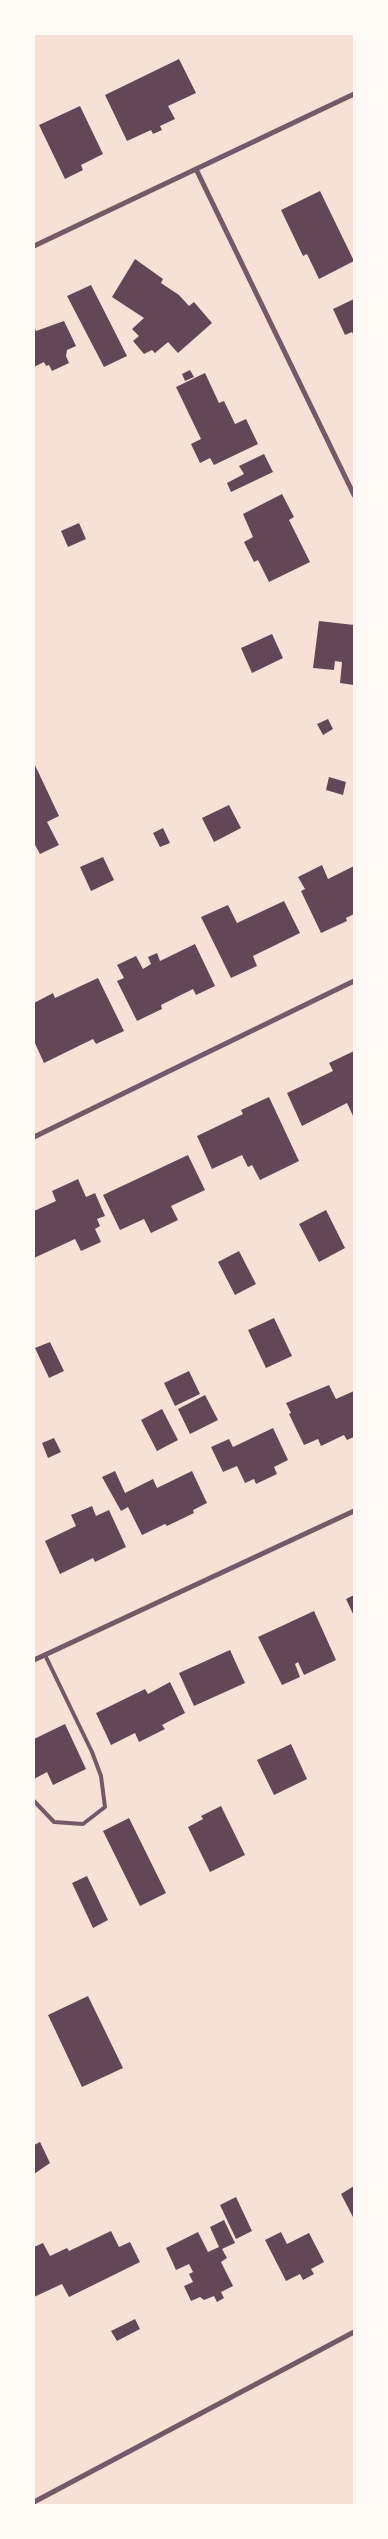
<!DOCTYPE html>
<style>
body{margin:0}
#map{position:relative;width:388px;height:2539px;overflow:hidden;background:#f7e1d7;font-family:Georgia,serif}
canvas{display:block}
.frame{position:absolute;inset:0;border:35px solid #fffaf5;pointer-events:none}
</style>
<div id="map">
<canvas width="388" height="2539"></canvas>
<div class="frame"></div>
</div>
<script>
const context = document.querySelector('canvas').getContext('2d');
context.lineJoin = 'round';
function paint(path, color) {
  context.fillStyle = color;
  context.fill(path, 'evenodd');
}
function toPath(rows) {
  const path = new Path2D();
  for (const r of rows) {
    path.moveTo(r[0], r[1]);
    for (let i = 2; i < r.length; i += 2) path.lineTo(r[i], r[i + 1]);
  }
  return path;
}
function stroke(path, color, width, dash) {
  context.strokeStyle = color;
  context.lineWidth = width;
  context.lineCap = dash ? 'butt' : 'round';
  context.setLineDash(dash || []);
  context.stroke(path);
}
const building = toPath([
 [179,59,196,93,168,106,175,119,160,126,162,130,153,134,151,130,127,141,105,95],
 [80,106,103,154,81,165,83,170,65,179,39,125],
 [320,191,354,261,319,279,307,254,303,256,281,210],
 [135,259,163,279,161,283,179,295,189,306,194,302,212,323,178,353,168,342,155,353,152,350,144,354,133,341,139,336,132,329,144,318,112,297],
 [91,285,127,356,104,367,67,296],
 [354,299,354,336,352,332,345,335,333,309],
 [64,321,76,346,67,350,66,356,69,363,52,371,49,365,46,366,44,362,34,367,34,326,36,331],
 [190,370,194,377,185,381,182,374],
 [205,373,219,403,224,401,235,424,246,419,258,444,214,465,210,458,200,463,191,444,201,439,176,387],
 [264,454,273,472,231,492,227,483,244,474,239,466],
 [282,494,294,517,289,520,310,562,269,582,258,560,254,562,244,542,253,537,243,514],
 [79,523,86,539,68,547,61,531],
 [319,621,354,625,354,685,340,683,342,662,335,661,334,670,313,668],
 [272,634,283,658,252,673,241,648],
 [328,719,333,729,323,735,317,724],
 [34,763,59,816,47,822,59,845,40,854,34,843],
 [329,777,346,782,343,795,326,790],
 [229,805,241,828,214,842,202,818],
 [163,828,170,843,160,847,153,833],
 [103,857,114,880,91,891,80,867],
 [322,865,328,879,354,866,354,914,346,918,347,921,321,933,301,891,305,889,298,877],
 [284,901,300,933,253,956,257,966,231,978,201,917,228,905,237,923],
 [195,944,215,986,196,995,193,989,161,1005,162,1009,137,1021,117,981,124,978,117,965,136,956,143,969,151,964,148,957,157,953,160,961],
 [98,978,124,1031,96,1044,93,1039,44,1063,34,1041,34,1003,53,993,55,998],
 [354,1051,354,1118,347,1103,302,1126,287,1093,333,1071,329,1063],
 [269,1097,299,1161,260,1180,252,1165,248,1167,242,1155,212,1169,197,1136,243,1114,241,1110],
 [188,1155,205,1190,171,1206,178,1220,151,1233,144,1219,120,1230,103,1195],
 [78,1179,86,1197,95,1193,105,1216,97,1219,100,1226,95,1229,101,1242,81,1251,75,1239,34,1258,34,1211,56,1201,52,1191],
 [326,1210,345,1248,319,1262,299,1224],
 [239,1251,256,1284,235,1295,218,1262],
 [274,1318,292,1356,266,1368,248,1330],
 [50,1342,64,1371,49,1378,35,1348],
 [189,1371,200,1394,175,1406,164,1383],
 [329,1385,336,1399,354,1391,354,1437,347,1440,344,1435,321,1446,318,1439,304,1445,289,1414,291,1413,286,1403],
 [205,1395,218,1420,190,1434,178,1409],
 [162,1409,178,1440,157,1451,141,1420],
 [273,1428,288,1460,274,1467,277,1474,256,1484,254,1479,245,1483,237,1466,223,1472,211,1447,229,1439,233,1447],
 [54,1438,61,1452,48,1458,42,1443],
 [115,1471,125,1493,153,1479,157,1488,192,1471,207,1503,193,1510,194,1513,167,1526,165,1524,142,1535,128,1507,121,1511,102,1477],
 [92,1506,96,1516,109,1510,126,1547,95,1562,93,1558,60,1574,45,1541,76,1526,71,1515],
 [354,1595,354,1616,346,1599],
 [314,1611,336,1660,304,1675,298,1662,295,1664,300,1677,282,1685,258,1637],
 [230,1650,245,1683,194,1706,179,1673],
 [170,1682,185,1713,162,1725,165,1729,139,1742,135,1733,111,1745,96,1713,145,1689,148,1694],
 [65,1724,86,1769,53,1785,47,1772,34,1779,34,1739],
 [291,1744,307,1779,274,1795,257,1760],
 [221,1806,245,1855,210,1872,188,1827,203,1819,201,1816],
 [129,1818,166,1893,140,1906,103,1831],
 [87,1876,108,1920,93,1928,72,1883],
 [88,1996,123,2068,82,2087,48,2015],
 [40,2142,50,2163,34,2174,34,2145],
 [354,2186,354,2219,341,2194],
 [236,2197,252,2231,236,2239,220,2205],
 [224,2220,235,2243,222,2249,227,2258,221,2262,233,2286,221,2292,224,2298,217,2302,214,2296,204,2300,200,2297,191,2301,184,2286,193,2282,189,2274,193,2272,189,2264,176,2270,166,2248,198,2232,208,2252,219,2247,210,2227],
 [111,2231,119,2247,130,2242,140,2262,69,2297,62,2284,34,2297,34,2247,43,2243,50,2256,67,2248,69,2251],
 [281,2232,287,2244,309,2233,324,2262,311,2269,314,2274,303,2280,300,2274,286,2281,265,2240],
 [135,2319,140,2329,117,2341,111,2331]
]);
const service = toPath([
 [34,1801,54,1822,83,1824,105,1807,101,1776,92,1752,45,1655]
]);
const minor = toPath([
 [196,169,354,495],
 [34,246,354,94],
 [34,1137,354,981],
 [34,1660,354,1511],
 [34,2502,354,2332]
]);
paint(building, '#644757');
stroke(service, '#755966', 4);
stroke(minor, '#755966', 5);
</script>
